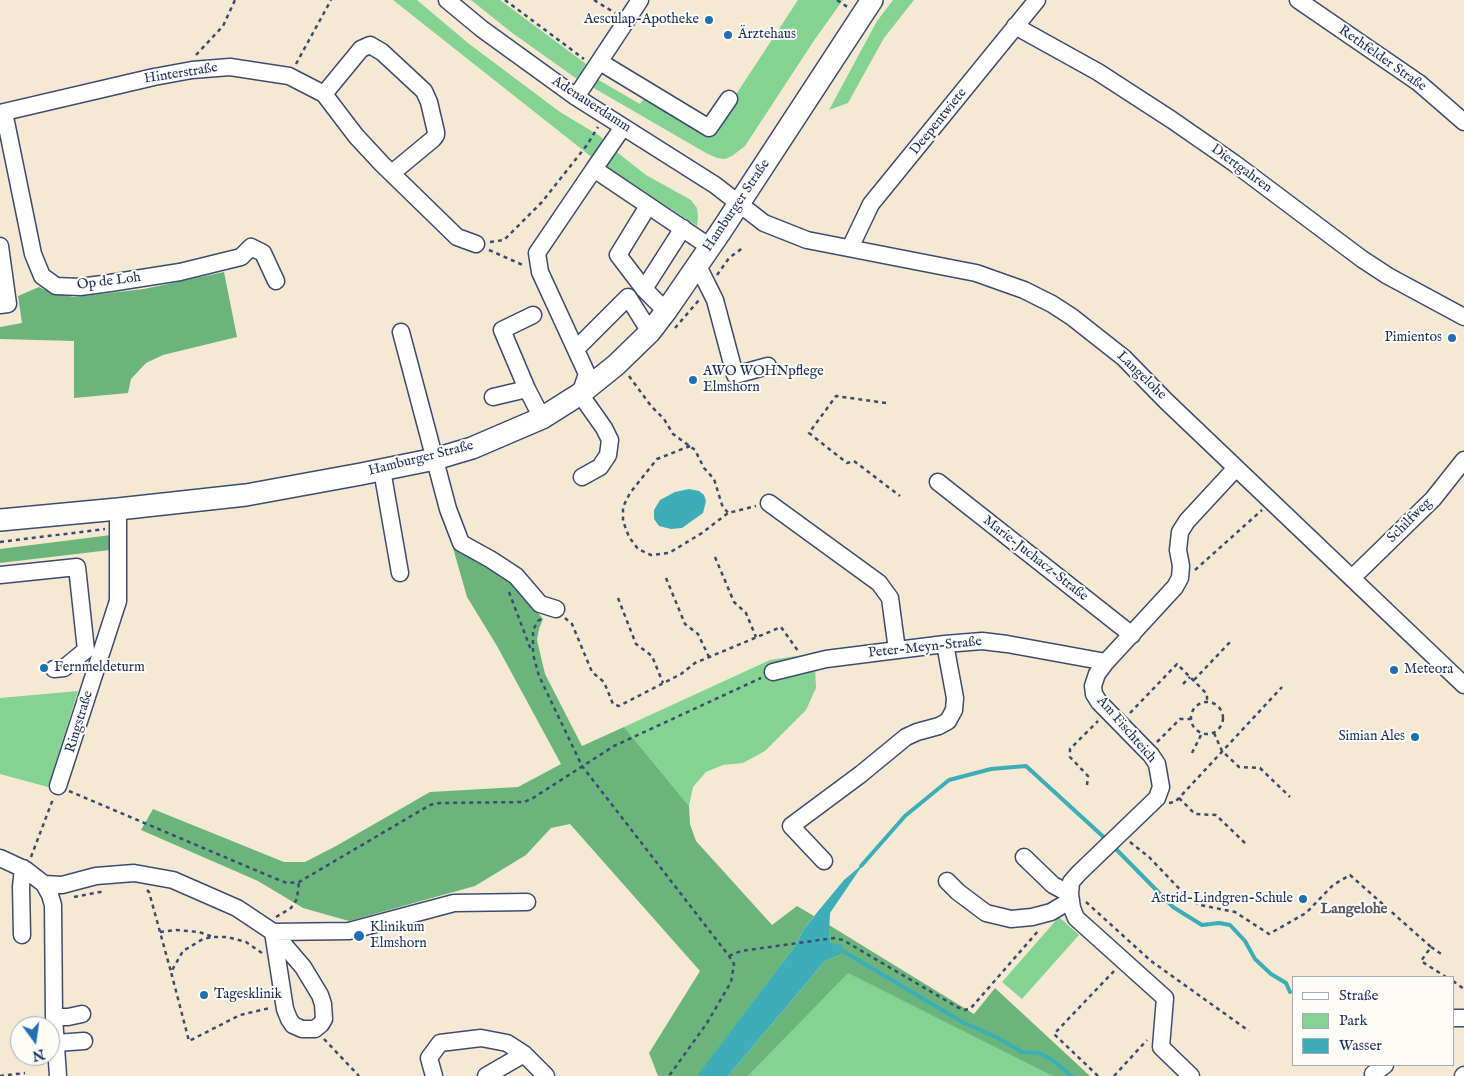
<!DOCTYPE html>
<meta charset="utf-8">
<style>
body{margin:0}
#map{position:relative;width:1464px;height:1076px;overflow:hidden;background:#f6e9d4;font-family:"IM FELL English",serif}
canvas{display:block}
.legend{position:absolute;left:1292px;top:976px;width:162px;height:90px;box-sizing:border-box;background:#fdfcf7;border:1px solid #a3aaba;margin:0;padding:6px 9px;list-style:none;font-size:15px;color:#1b2f5e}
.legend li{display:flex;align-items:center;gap:10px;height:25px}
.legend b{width:25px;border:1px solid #a3aaba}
.north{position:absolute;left:10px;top:1016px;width:50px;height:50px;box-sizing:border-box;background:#fdfcf7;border:1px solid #a3aaba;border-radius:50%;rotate:166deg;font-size:14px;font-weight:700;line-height:20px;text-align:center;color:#1b2f5e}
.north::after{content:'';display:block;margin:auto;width:18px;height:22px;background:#1f6fb2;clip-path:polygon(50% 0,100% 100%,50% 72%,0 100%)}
</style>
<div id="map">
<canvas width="1464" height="1076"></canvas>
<ul class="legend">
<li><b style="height:6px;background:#fff"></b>Straße</li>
<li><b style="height:14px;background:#84d393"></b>Park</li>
<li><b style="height:14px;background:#3daeb7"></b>Wasser</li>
</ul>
<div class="north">N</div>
</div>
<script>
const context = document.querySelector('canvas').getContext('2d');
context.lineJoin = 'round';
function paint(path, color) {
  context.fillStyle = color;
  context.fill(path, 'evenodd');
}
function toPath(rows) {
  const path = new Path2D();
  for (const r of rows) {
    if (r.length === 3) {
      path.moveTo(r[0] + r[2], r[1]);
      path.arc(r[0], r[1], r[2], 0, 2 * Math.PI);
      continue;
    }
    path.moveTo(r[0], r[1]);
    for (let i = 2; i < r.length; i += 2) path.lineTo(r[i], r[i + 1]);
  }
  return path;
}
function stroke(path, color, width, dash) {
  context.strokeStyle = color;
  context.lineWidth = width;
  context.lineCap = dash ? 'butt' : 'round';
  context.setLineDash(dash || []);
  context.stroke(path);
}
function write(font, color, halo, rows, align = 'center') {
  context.font = font + ' "IM FELL English",serif';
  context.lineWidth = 4;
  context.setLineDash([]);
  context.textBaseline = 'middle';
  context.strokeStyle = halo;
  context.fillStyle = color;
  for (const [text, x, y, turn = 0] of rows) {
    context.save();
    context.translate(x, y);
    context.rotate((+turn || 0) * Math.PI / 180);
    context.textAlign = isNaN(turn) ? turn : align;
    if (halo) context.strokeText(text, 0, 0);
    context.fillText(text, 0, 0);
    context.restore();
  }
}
const green = toPath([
 [393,0,417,0,468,43,560,112,600,136,618,153,646,175,691,200,697,208,698,217,697,226,589,155],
 [471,0,500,0,586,64,577,79,511,32],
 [798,0,843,0,815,39,745,146,732,156,725,159,717,158,706,153,592,87,597,79,640,104,646,96,710,134],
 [893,0,914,0,884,38,848,103,829,110,877,21],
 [810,654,815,666,816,688,806,710,765,751,743,763,723,765,706,772,693,787,689,806,624,727,770,660],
 [78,691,48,787,0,774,0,698],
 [1059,917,1079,935,1022,999,1002,982],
 [848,972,1048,1072,1053,1076,748,1076]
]);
const forest = toPath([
 [224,272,237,337,163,355,146,363,131,379,128,393,74,398,74,341,0,339,0,327,22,323,18,296,39,287,52,293,74,297,144,289],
 [111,535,110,550,0,563,0,549],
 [453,548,485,563,511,580,543,619,539,629,537,640,545,674,582,746,624,727,689,806,690,824,696,841,772,925,797,906,814,916,804,929,795,946,698,1076,658,1076,649,1053,700,971,570,824,551,828,526,855,475,886,349,921,303,908,258,881,141,830,153,809,284,862,305,862,336,846,430,792,518,787,561,764,497,646,467,597],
 [829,925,974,1014,995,988,1090,1076,1053,1076,848,973,748,1076,728,1076,825,961,840,955,831,944,829,934]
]);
const water = toPath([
 [689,489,699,491,704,495,706,501,703,513,682,528,671,529,659,526,654,519,654,510,660,500,675,492],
 [864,863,830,913,829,934,831,943,842,945,840,955,825,961,728,1076,697,1076,795,946,804,929,819,910,844,880]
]);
const stream = toPath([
 [1113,846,1173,907,1202,925,1219,923,1230,925,1245,941,1255,959,1271,974,1286,983,1290,992],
 [861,866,905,816,949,780,991,769,1026,766,1108,841],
 [837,950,841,950,964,1023,996,1037,1022,1052,1039,1053,1052,1060,1072,1076]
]);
const path = toPath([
 [505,0,584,59],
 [594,0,615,13],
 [837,0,849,8],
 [196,55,223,26,235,0],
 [296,64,331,0],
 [490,242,504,240,542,202,587,145,598,127],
 [489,250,525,266],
 [717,275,729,258,744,247],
 [675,328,699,300],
 [629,376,651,406,664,419,673,434,695,450,704,468,714,479,722,505,728,513,756,506],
 [886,403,836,396,809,433,847,463,854,461,900,496],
 [690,446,657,459,630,493,623,507,623,521,629,537,638,549,651,555,669,553,702,533,728,513],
 [0,542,105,529],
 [715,557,734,602,746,613,756,637],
 [1195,570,1262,510],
 [666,578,685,624,698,634,709,657],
 [509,592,531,650],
 [618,598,636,644,652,656,663,683],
 [565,618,572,624,592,672,604,682,613,704,619,706,681,674,695,663,781,627,798,651],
 [541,619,538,621,533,630,533,654,539,676,582,766,729,956,734,964,731,982,707,1023,669,1076],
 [1194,680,1232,640],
 [1183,684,1190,677],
 [1207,718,16],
 [1130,713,1177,664,1207,694,1207,702],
 [1214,733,1222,751,1239,767,1260,768,1290,797],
 [1157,742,1180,719,1191,719],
 [1192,753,1202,733],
 [1087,785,1088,776,1070,757,1070,749,1098,721],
 [69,791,274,878,287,883,299,882,430,805,440,803,524,802,533,798,614,746,761,678],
 [1179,798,1195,814,1216,815,1246,844],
 [1169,803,1175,802,1179,798,1282,687],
 [1130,842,1149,857,1189,899,1200,905,1235,912,1269,934,1306,913,1333,885,1350,875,1431,947,1421,961,1446,977],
 [31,857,53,799],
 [147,890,149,892,171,972],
 [74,897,105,891],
 [1086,902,1151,961,1249,1031],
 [276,917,291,908,297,899,299,882],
 [160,932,176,930,199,932,213,937],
 [1431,947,1444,956],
 [262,953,246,942,227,937,213,937,203,939,183,951,171,972,189,1041,240,1015,270,1008],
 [729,956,741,951,834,938,843,940,957,1007,965,1010,971,1008,1039,930],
 [1453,981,1464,989],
 [324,1039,359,1076],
 [0,1076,25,1073],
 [1098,1076,1054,1034,1114,971],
 [1114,1076,1147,1040]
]);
const minor = toPath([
 [447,0,482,29,576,97,715,185,764,223,807,240,976,273,1024,290,1052,304,1072,317,1124,358,1166,401,1464,685],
 [1298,0,1419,83,1464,122],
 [1015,26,1098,72,1172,120,1234,163,1362,259,1388,276,1464,317],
 [600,62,709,128,729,99],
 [324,94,361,49,370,45,382,52,424,91,429,102,436,132,436,135,433,139,392,173],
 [576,97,640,0],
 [4,112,33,254,42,276,56,286,80,287,110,283,180,272,241,257,251,247,263,253,276,281],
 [0,113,154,77,192,70,230,67,289,76,324,94,356,136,382,164,457,237,476,244],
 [623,127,594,169,710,247],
 [648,206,618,255,644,289,666,311],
 [0,246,8,304,0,305],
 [850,248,871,204,1037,0],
 [698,266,715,300,735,375,768,366],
 [644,289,683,228],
 [401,332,448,509,461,543,490,559,516,576,540,604,556,609],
 [576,349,628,297,650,332],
 [527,389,502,330,533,315],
 [493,397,527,389,542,418],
 [382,470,400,573],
 [582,477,600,467,608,455,610,440,604,428,580,394,587,374,540,272,537,253,594,169],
 [938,482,1132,635],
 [769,503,879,583,890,598,897,650],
 [0,575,77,567,86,650,64,668,54,669],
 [1352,578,1433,499,1464,460],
 [773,672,826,659,945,644,982,641,1007,644,1106,662],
 [58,786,118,601,118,509],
 [1024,857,1053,885,1070,894],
 [0,858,26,870,44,884,50,895,53,905,54,1017,58,1076],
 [824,861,791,826,861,774,906,737,917,732,939,726,948,721,954,710,955,698,945,644],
 [947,881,958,892,986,913,1011,919,1032,917,1051,912,1071,900],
 [44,884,62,885,96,876,134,873,173,880,237,908,273,932,303,967,320,995,323,1004,324,1019,321,1024,315,1029,302,1029,293,1025,289,1019,285,1009,273,932],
 [273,932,349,931,454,903,527,902],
 [22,935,21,887,23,868],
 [54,1017,68,1017,82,1014],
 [1453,1018,1464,1018],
 [56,1043,84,1041],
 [1373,1074,1385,1065],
 [434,1076,429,1058,440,1043,481,1038,507,1043,524,1054,546,1076],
 [486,1076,524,1054],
 [1191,1076,1161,1047,1165,998,1076,918,1072,908,1070,894,1071,882,1079,873,1157,798,1161,787,1157,764,1151,755,1099,702,1094,694,1093,686,1097,674,1106,662,1175,587,1180,578,1181,566,1178,550,1180,532,1187,521,1236,468],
 [1463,1076,1464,1075]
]);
const major = toPath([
 [0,520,118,509,246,495,361,474,435,459,472,448,542,418,580,394,616,365,650,332,666,311,721,231,872,0]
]);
const markers = [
 [709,20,5,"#1f6fb2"],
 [728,35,5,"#1f6fb2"],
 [1452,338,5,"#1f6fb2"],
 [693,380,5,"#1f6fb2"],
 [44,668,5,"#1f6fb2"],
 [1394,670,5,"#1f6fb2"],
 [1415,737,5,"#1f6fb2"],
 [1303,899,5,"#1f6fb2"],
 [359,936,6,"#1f6fb2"],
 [204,995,5,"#1f6fb2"]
];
const poiNames = [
 ["Aesculap-Apotheke",699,20,"right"],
 ["Ärztehaus",738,35],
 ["Pimientos",1442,338,"right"],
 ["AWO WOHNpflege",703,372],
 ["Elmshorn",703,388],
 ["Fernmeldeturm",54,668],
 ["Meteora",1404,670],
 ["Simian Ales",1405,737,"right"],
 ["Astrid-Lindgren-Schule",1293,899,"right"],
 ["Klinikum",370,928],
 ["Elmshorn",370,944],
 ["Tagesklinik",214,995]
];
const streetNames = [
 ["Rethfelder Straße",1382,59,35],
 ["Hinterstraße",181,74,-9],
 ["Adenauerdamm",591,105,33],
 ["Deepentwiete",939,122,-51],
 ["Diertgahren",1241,169,36],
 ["Hamburger Straße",737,206,-56],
 ["Op de Loh",109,282,-7],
 ["Langelohe",1141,376,44],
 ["Hamburger Straße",421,459,-14],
 ["Schilfweg",1410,521,-45],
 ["Marie-Juchacz-Straße",1035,559,38],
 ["Peter-Meyn-Straße",925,648,-6],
 ["Ringstraße",80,722,-73],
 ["Am Fischteich",1126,730,49]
];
const neighbourhoodNames = [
 ["Langelohe",1354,910]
];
paint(green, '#84d393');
paint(forest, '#6bb57d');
paint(water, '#3daeb7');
stroke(stream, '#3daeb7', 4);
stroke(minor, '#3c4b70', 19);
stroke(major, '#3c4b70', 24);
stroke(path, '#3c4b70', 2.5, [4, 4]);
stroke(minor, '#fff', 16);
stroke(major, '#fff', 21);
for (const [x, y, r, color] of markers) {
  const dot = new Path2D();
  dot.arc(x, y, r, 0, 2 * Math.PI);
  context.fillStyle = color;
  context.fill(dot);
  stroke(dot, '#fdfcf7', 2);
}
write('14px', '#1b2f5e', '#fdfcf7', poiNames, 'left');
write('14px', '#1b2f5e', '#fdfcf7', streetNames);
write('bold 15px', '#585869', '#fdfcf7', neighbourhoodNames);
</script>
